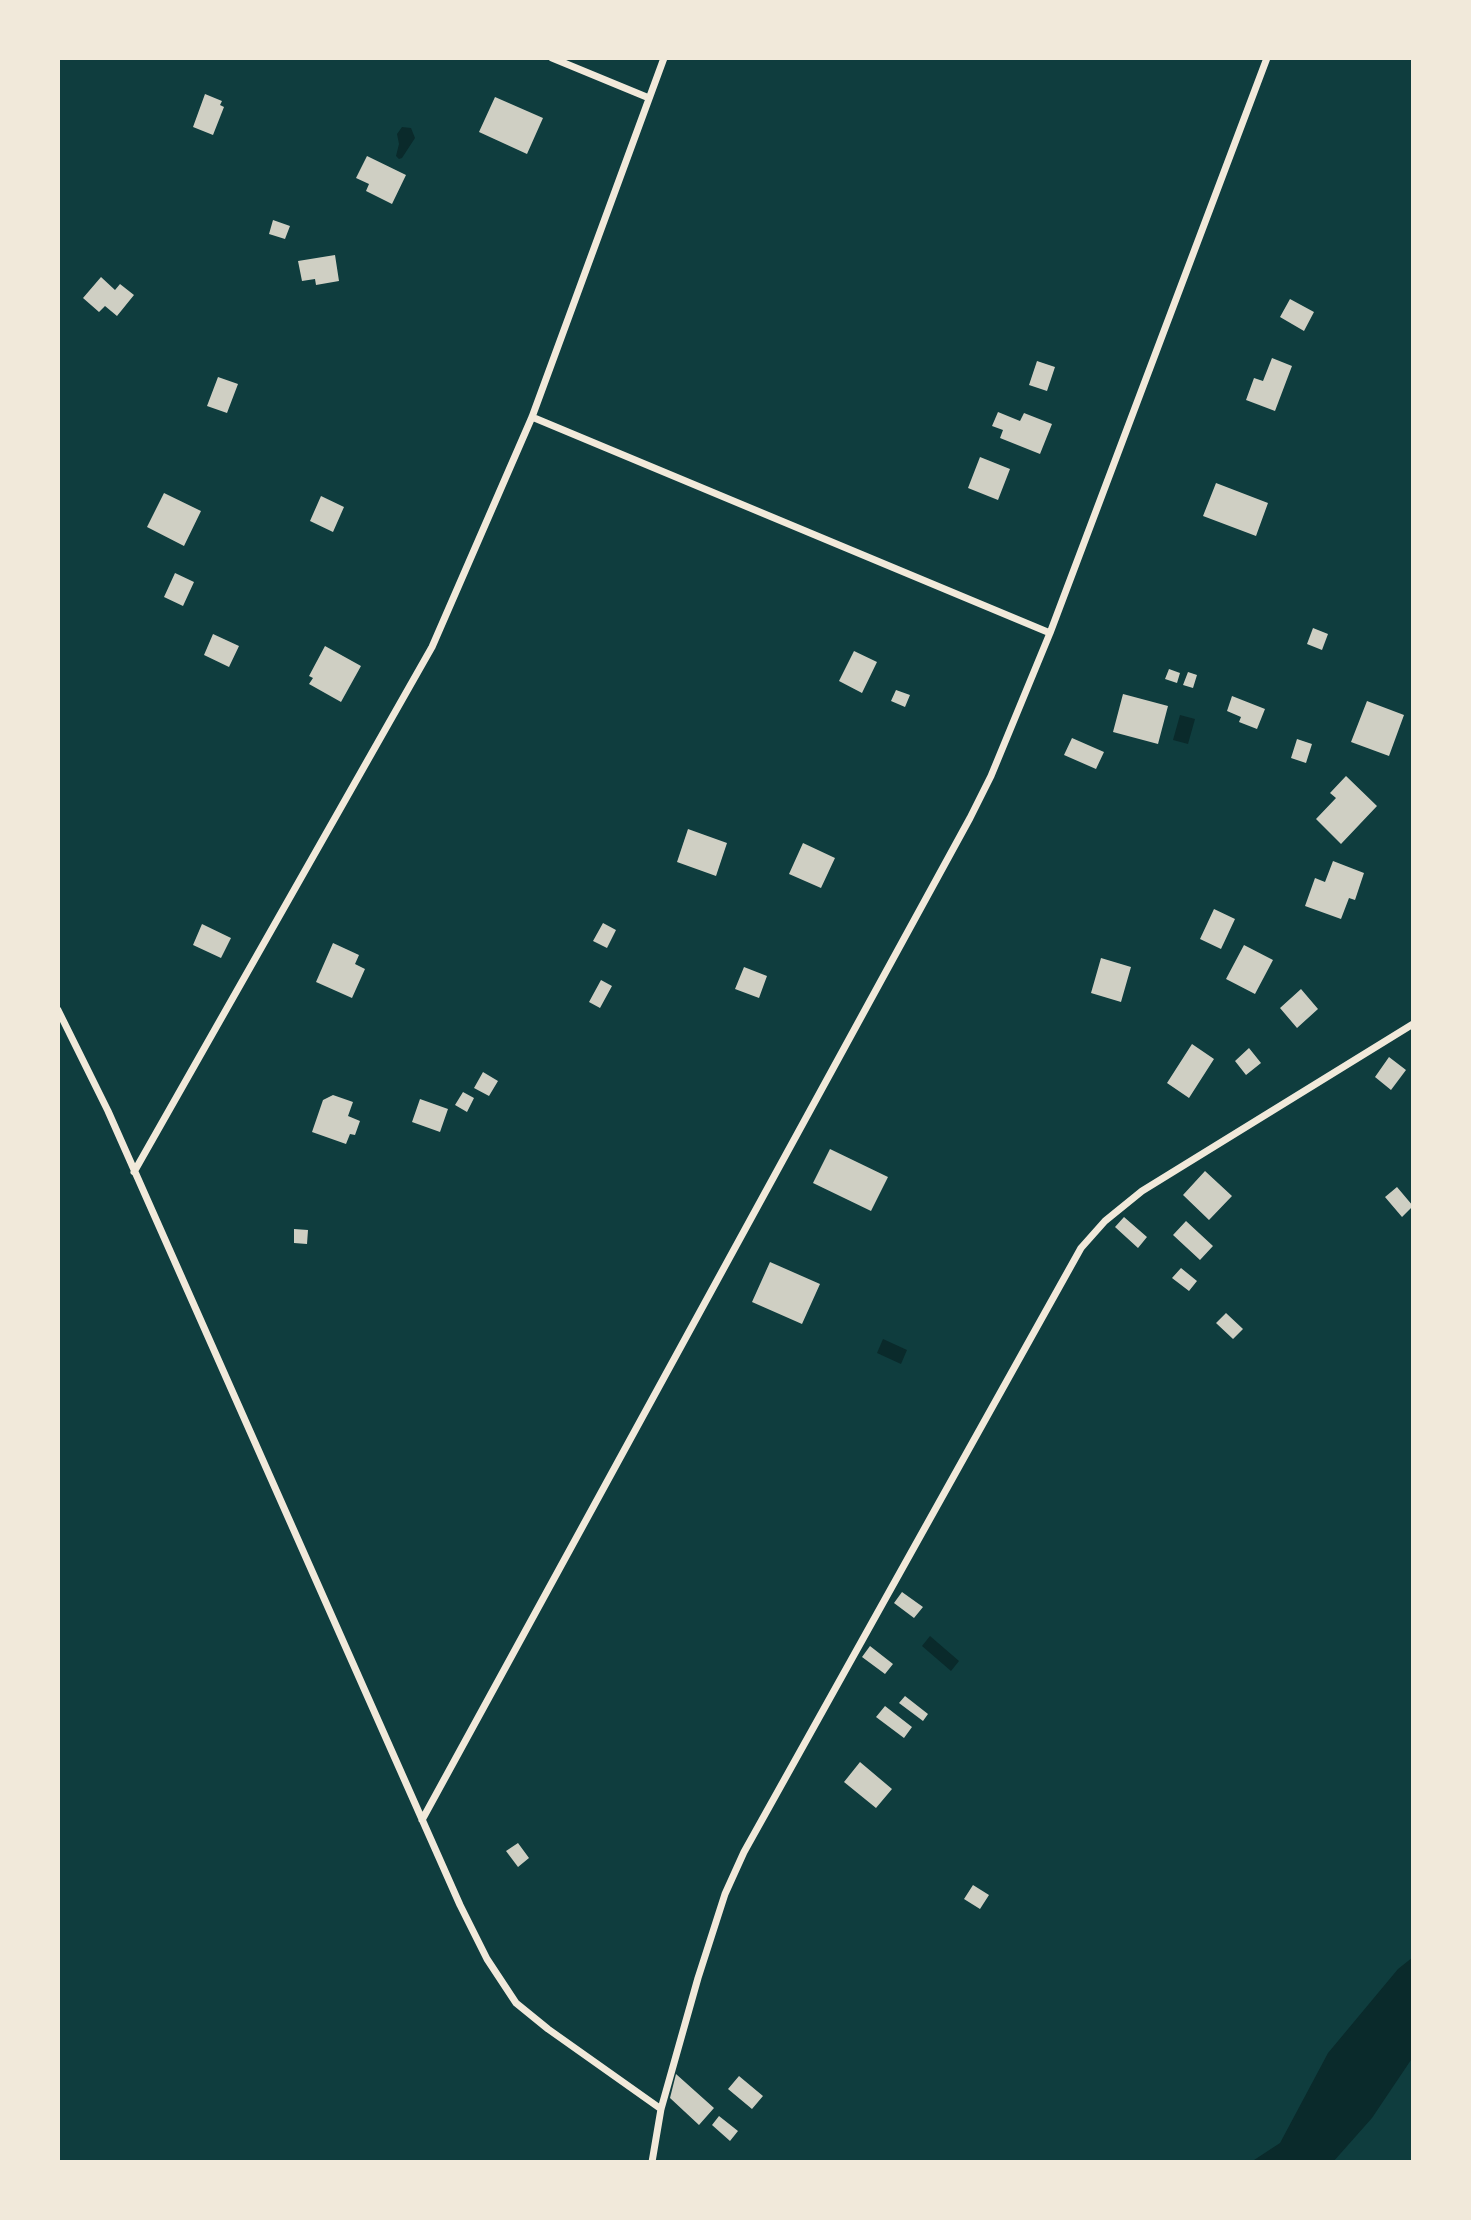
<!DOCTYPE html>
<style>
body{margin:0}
#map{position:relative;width:1471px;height:2220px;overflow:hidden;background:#0f3d3e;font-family:"Roboto Condensed",sans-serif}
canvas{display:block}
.frame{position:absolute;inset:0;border:60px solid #f1e9da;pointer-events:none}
</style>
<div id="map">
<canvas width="1471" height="2220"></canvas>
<div class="frame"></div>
</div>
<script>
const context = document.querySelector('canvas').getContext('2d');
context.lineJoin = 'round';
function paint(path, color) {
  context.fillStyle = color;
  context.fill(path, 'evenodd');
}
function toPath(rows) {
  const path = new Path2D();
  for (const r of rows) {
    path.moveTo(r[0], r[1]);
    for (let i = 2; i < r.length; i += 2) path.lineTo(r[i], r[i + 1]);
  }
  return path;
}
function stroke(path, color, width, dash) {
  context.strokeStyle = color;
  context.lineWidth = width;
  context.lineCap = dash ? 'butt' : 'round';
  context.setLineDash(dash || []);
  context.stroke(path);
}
const water = toPath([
 [402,127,411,128,415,138,402,158,399,159,396,156,399,144,397,134],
 [1180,715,1195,719,1188,744,1173,740],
 [883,1339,907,1350,901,1364,877,1353],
 [930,1636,959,1661,951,1671,922,1646],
 [1413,1957,1413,2057,1372,2118,1333,2162,1251,2162,1280,2143,1328,2053,1398,1969]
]);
const building = toPath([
 [205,94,222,101,220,105,224,107,213,135,193,127],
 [495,97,543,118,527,154,479,132],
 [367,156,406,175,392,204,366,191,369,184,356,178],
 [273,220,290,226,285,239,269,234],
 [335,255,339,281,316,285,315,279,302,281,298,261],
 [101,277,115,290,120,284,134,295,117,316,105,306,99,312,83,298],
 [1290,299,1314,312,1304,331,1280,317],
 [1272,358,1292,366,1275,411,1246,400,1254,378,1263,381],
 [1037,361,1055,367,1047,391,1029,385],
 [218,377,238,384,227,413,207,406],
 [998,412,1020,421,1024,413,1052,424,1040,454,1000,438,1003,430,992,426],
 [980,457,1010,469,998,500,968,488],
 [1216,483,1268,503,1256,536,1203,516],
 [164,493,201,511,184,546,147,527],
 [321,496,344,507,333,532,310,521],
 [175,573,194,582,183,606,164,597],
 [1313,628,1328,634,1322,650,1307,644],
 [213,634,239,646,229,667,204,655],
 [325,646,361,666,341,702,309,684,313,678,309,676],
 [854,651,877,662,862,693,839,681],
 [1169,669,1180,673,1177,683,1165,679],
 [1188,672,1197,675,1193,688,1183,685],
 [896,690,910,695,905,707,891,701],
 [1123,694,1168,706,1158,744,1113,732],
 [1232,696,1265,709,1257,729,1239,722,1241,717,1227,711],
 [1367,701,1404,715,1389,756,1351,742],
 [1072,738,1104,752,1096,769,1064,755],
 [1297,739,1312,744,1306,763,1291,758],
 [1346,776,1377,806,1341,844,1316,819,1336,798,1330,793],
 [688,829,727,843,716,876,677,862],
 [803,843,835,858,821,888,789,874],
 [1333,861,1364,873,1355,900,1349,898,1341,919,1305,906,1315,878,1325,882],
 [1214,909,1235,919,1221,949,1200,939],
 [603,923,616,930,607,948,593,941],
 [202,924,231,938,221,958,193,945],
 [333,943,359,955,355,964,365,969,352,998,316,982],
 [1244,945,1273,960,1255,994,1226,979],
 [1101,958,1131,967,1121,1002,1091,993],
 [744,967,767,976,759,998,735,989],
 [601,980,612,986,600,1008,589,1002],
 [1301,989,1318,1009,1297,1028,1280,1008],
 [1192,1044,1214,1059,1189,1098,1167,1083],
 [1249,1048,1261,1063,1246,1075,1235,1061],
 [1389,1057,1406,1070,1391,1090,1375,1077],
 [483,1072,498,1081,489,1096,474,1088],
 [463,1092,474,1098,467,1112,455,1105],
 [333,1095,353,1102,348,1116,360,1121,355,1135,350,1134,346,1144,312,1132,323,1100],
 [420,1099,448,1109,440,1132,412,1122],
 [830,1149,888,1177,871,1211,813,1183],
 [1205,1171,1232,1196,1209,1220,1183,1195],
 [1397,1187,1413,1206,1402,1217,1385,1197],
 [1124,1217,1147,1237,1138,1248,1115,1227],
 [1186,1221,1213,1246,1200,1260,1173,1235],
 [294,1229,308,1230,307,1244,294,1243],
 [770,1262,820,1284,802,1324,752,1302],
 [1181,1268,1197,1281,1189,1291,1172,1278],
 [1226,1313,1243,1329,1233,1339,1216,1323],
 [902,1592,923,1607,914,1618,894,1603],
 [870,1646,893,1664,885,1674,862,1657],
 [905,1696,928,1714,923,1721,899,1703],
 [885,1706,912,1727,904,1738,876,1717],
 [860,1762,892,1789,876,1808,844,1782],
 [518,1843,529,1858,518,1867,506,1851],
 [973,1885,989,1895,980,1909,964,1899],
 [676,2074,714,2108,699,2125,670,2098],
 [739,2076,763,2096,752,2109,728,2089],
 [719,2116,738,2131,730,2141,712,2125]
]);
const minor = toPath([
 [552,58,649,98],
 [532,417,1050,633],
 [58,1010,108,1111,460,1905,487,1959,516,2003,548,2029,661,2109],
 [134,1172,432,647,532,417,664,58],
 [422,1820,970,818,991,776,1050,633,1267,58],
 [652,2162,661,2109,698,1978,725,1894,744,1852,1081,1248,1105,1221,1142,1191,1413,1024]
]);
paint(water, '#0a2a2b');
paint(building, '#cfcfc3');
stroke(minor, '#f1e9da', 7);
</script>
